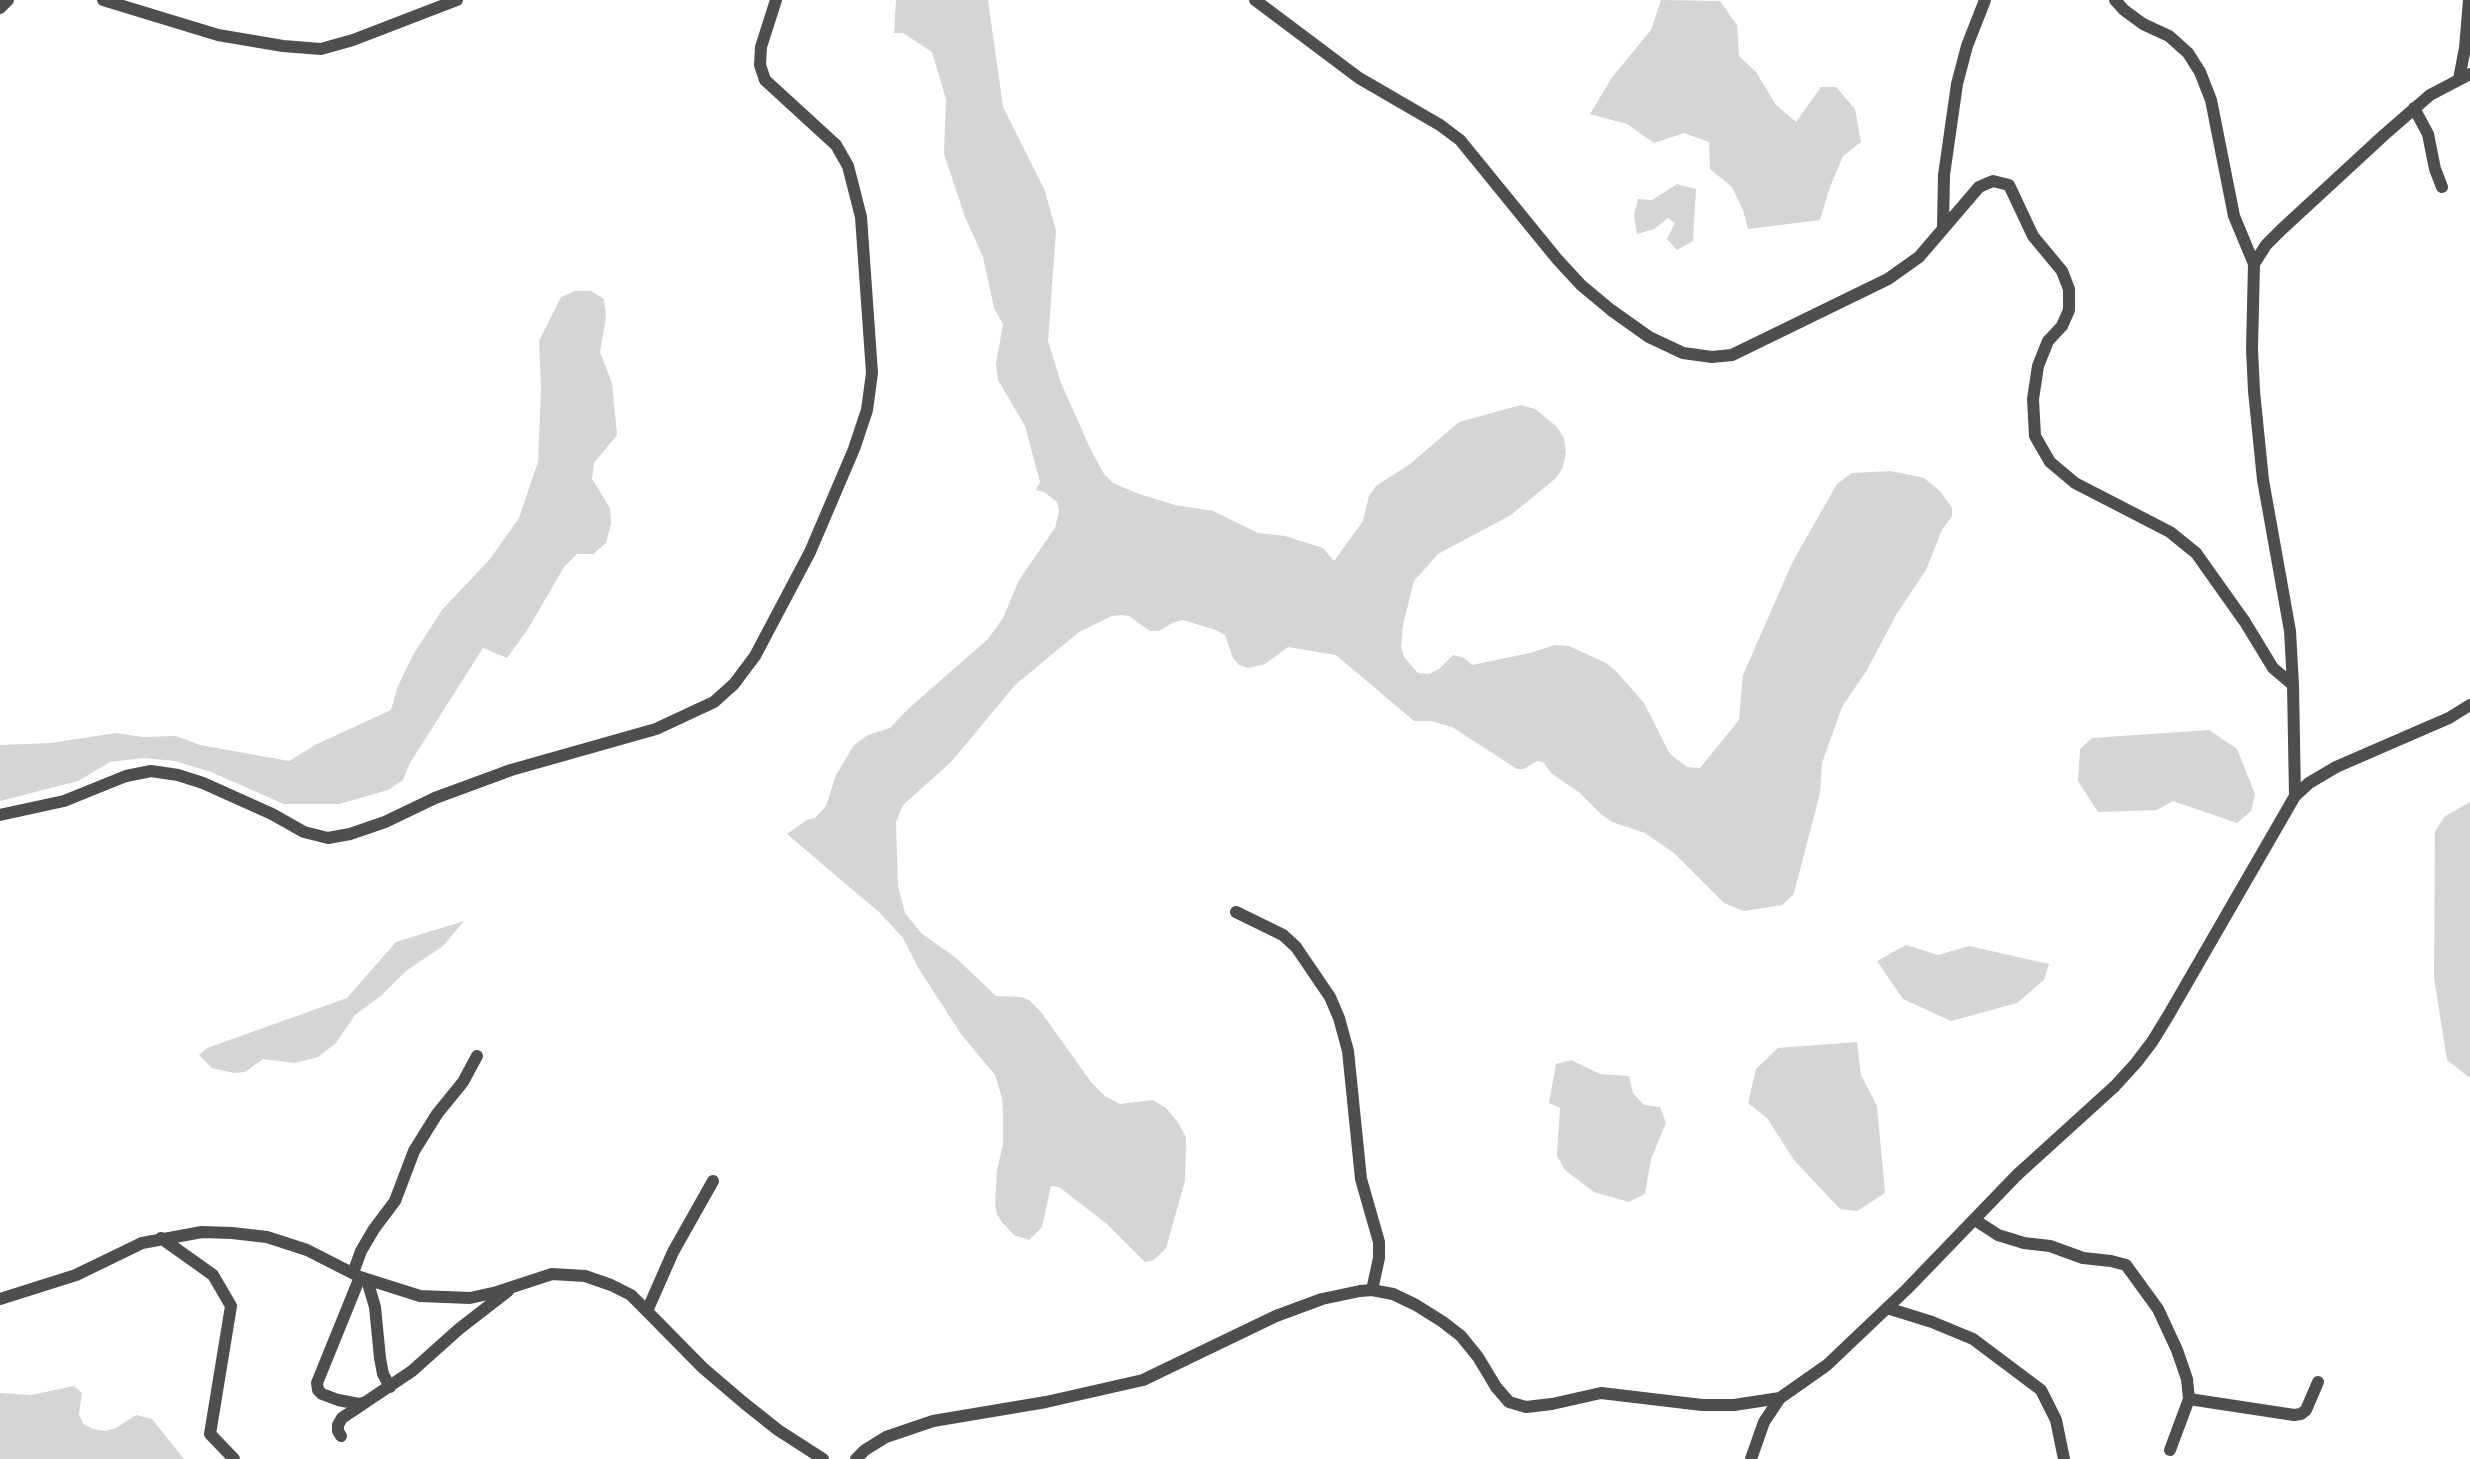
<!DOCTYPE html>
<style>
body{margin:0}
canvas{display:block;background:#fff}
</style>
<canvas width="2470" height="1459"></canvas>
<script>
const context = document.querySelector('canvas').getContext('2d');
context.lineJoin = 'round';
function paint(path, color) {
  context.fillStyle = color;
  context.fill(path, 'evenodd');
}
function toPath(rows) {
  const path = new Path2D();
  for (const r of rows) {
    path.moveTo(r[0], r[1]);
    for (let i = 2; i < r.length; i += 2) path.lineTo(r[i], r[i + 1]);
  }
  return path;
}
function stroke(path, color, width, dash) {
  context.strokeStyle = color;
  context.lineWidth = width;
  context.lineCap = dash ? 'butt' : 'round';
  context.setLineDash(dash || []);
  context.stroke(path);
}
const green = toPath([
 [896,0,988,0,1003,107,1045,191,1056,231,1048,341,1061,383,1090,448,1104,474,1113,483,1139,494,1175,505,1213,511,1258,533,1285,536,1323,548,1334,561,1363,521,1369,496,1376,486,1410,464,1459,422,1521,405,1535,409,1556,426,1564,438,1566,452,1563,467,1556,478,1511,515,1438,554,1414,581,1403,625,1401,647,1404,657,1418,673,1429,674,1439,669,1453,655,1464,658,1472,665,1530,653,1555,645,1569,646,1606,663,1616,671,1644,703,1670,754,1687,767,1700,768,1739,720,1743,675,1793,561,1837,484,1852,473,1891,471,1924,478,1940,491,1952,508,1952,516,1942,530,1926,570,1896,615,1867,670,1842,707,1822,763,1820,793,1795,889,1793,895,1782,905,1744,911,1724,903,1674,853,1645,833,1612,822,1601,814,1580,793,1552,774,1543,762,1537,761,1524,769,1517,769,1452,727,1431,721,1414,721,1336,655,1288,647,1265,664,1248,668,1239,665,1233,658,1225,635,1216,630,1183,620,1174,622,1159,631,1150,631,1129,616,1121,615,1112,616,1079,632,1015,685,952,761,903,805,896,822,898,886,905,913,921,933,956,958,996,996,1021,997,1029,1000,1041,1012,1091,1082,1105,1096,1120,1104,1153,1100,1166,1108,1177,1121,1186,1137,1185,1181,1166,1248,1154,1260,1145,1262,1107,1224,1059,1187,1051,1186,1042,1227,1029,1240,1014,1235,1001,1221,997,1214,995,1205,997,1170,1003,1144,1003,1111,1002,1098,995,1075,961,1034,919,969,903,938,880,913,787,834,807,820,815,818,826,806,836,775,854,745,868,735,890,728,908,709,988,639,1003,618,1019,580,1055,528,1059,511,1057,502,1044,492,1036,490,1040,482,1025,426,998,380,996,364,1003,324,994,308,983,257,965,217,944,154,946,99,932,52,903,33,894,33],
 [1661,0,1720,1,1737,25,1739,56,1756,72,1776,105,1796,122,1821,87,1836,87,1855,109,1861,142,1843,156,1830,187,1820,220,1748,229,1743,210,1732,187,1710,169,1709,142,1684,133,1654,143,1627,124,1590,114,1613,76,1651,30],
 [1677,184,1696,189,1693,241,1677,250,1667,239,1675,223,1668,218,1654,229,1637,234,1634,215,1638,199,1652,200],
 [575,291,591,291,604,299,606,317,600,352,612,383,617,435,594,463,592,479,610,508,611,524,606,543,593,554,577,554,564,567,528,629,507,658,483,648,410,763,403,780,388,790,339,804,284,804,211,772,175,761,143,758,110,762,78,781,0,801,0,745,51,743,116,733,143,737,176,736,200,745,289,761,317,744,391,710,398,686,413,655,442,610,490,559,519,518,538,462,541,388,539,341,561,297],
 [2209,730,2237,749,2255,794,2251,811,2237,823,2173,801,2157,810,2098,812,2078,781,2080,749,2092,738],
 [2470,802,2470,1078,2447,1060,2434,978,2435,832,2444,817],
 [464,921,443,946,406,971,382,995,355,1015,336,1043,318,1057,295,1063,263,1059,245,1072,234,1073,212,1068,199,1055,207,1048,347,998,396,942],
 [1906,945,1938,955,1969,946,2049,964,2044,980,2017,1003,1951,1021,1903,999,1877,961],
 [1857,1042,1861,1075,1877,1106,1885,1193,1857,1211,1840,1209,1794,1160,1767,1118,1748,1103,1756,1069,1778,1048],
 [1571,1060,1600,1074,1629,1076,1633,1093,1644,1105,1660,1107,1666,1123,1651,1159,1645,1194,1629,1202,1594,1192,1565,1170,1557,1156,1560,1108,1549,1103,1556,1064],
 [74,1386,82,1393,79,1414,83,1424,93,1429,105,1431,116,1428,136,1415,152,1419,184,1459,0,1459,0,1393,31,1395]
]);
const minor = toPath([
 [103,0,218,35,283,46,321,49,353,40,457,0],
 [1255,0,1359,78,1440,125,1460,140,1557,259,1581,285,1611,310,1649,337,1683,353,1712,357,1732,355,1888,279,1919,257,1979,187,1993,181,2009,185,2033,236,2062,271,2069,289,2069,310,2062,326,2048,341,2038,366,2033,399,2035,436,2050,462,2075,483,2170,532,2196,553,2245,622,2273,668,2293,685],
 [2115,0,2124,10,2143,24,2169,36,2188,53,2200,72,2211,100,2234,216,2254,264,2252,349,2254,391,2263,480,2290,631,2293,685,2295,796],
 [0,8,8,0],
 [2459,79,2465,48,2469,0],
 [2414,108,2428,134,2435,169,2442,187],
 [1943,227,1944,175,1957,84,1967,46,1985,0],
 [2254,264,2266,245,2281,230,2384,135,2430,95,2470,74],
 [0,815,64,801,126,776,151,771,178,775,203,783,272,814,304,832,328,838,350,834,385,822,435,798,511,770,656,729,714,702,734,684,755,656,810,552,854,449,867,410,872,373,861,217,848,166,836,145,765,80,760,65,761,47,776,0],
 [1236,912,1283,935,1296,947,1330,997,1339,1018,1348,1051,1361,1179,1379,1242,1379,1258,1372,1290],
 [1975,1220,1998,1235,2024,1243,2050,1246,2083,1258,2111,1261,2126,1265,2158,1309,2177,1350,2187,1379,2189,1399,2170,1450],
 [161,1238,213,1275,231,1306,210,1434,234,1459],
 [353,1273,361,1251,374,1229,395,1201,414,1151,437,1114,463,1082,477,1056],
 [360,1277,317,1383,318,1390,322,1394,338,1400,359,1404,366,1402],
 [367,1280,375,1307,380,1358,383,1374,390,1387],
 [0,1299,76,1275,142,1243,202,1232,232,1233,267,1237,307,1250,360,1277,420,1296,470,1298,497,1292,552,1274,585,1276,611,1285,631,1295,703,1368,744,1403,778,1430,823,1459],
 [1887,1308,1932,1322,1973,1339,2041,1390,2056,1420,2064,1459],
 [647,1311,673,1252,713,1181],
 [2189,1399,2294,1415,2301,1414,2306,1410,2318,1382],
 [341,1436,338,1431,338,1425,342,1418,412,1371,459,1329,508,1291],
 [856,1459,865,1450,886,1437,933,1421,1046,1402,1143,1380,1276,1316,1322,1299,1360,1291,1372,1290,1393,1294,1416,1305,1443,1322,1461,1336,1478,1357,1496,1387,1509,1402,1526,1407,1552,1404,1601,1393,1702,1405,1734,1405,1780,1398,1827,1365,1907,1289,2017,1175,2115,1086,2136,1063,2152,1042,2168,1016,2295,796,2309,783,2336,767,2449,718,2470,705],
 [1751,1459,1764,1422,1780,1398]
]);
paint(green, '#d5d5d5');
stroke(minor, '#4e4e4e', 12);
</script>
